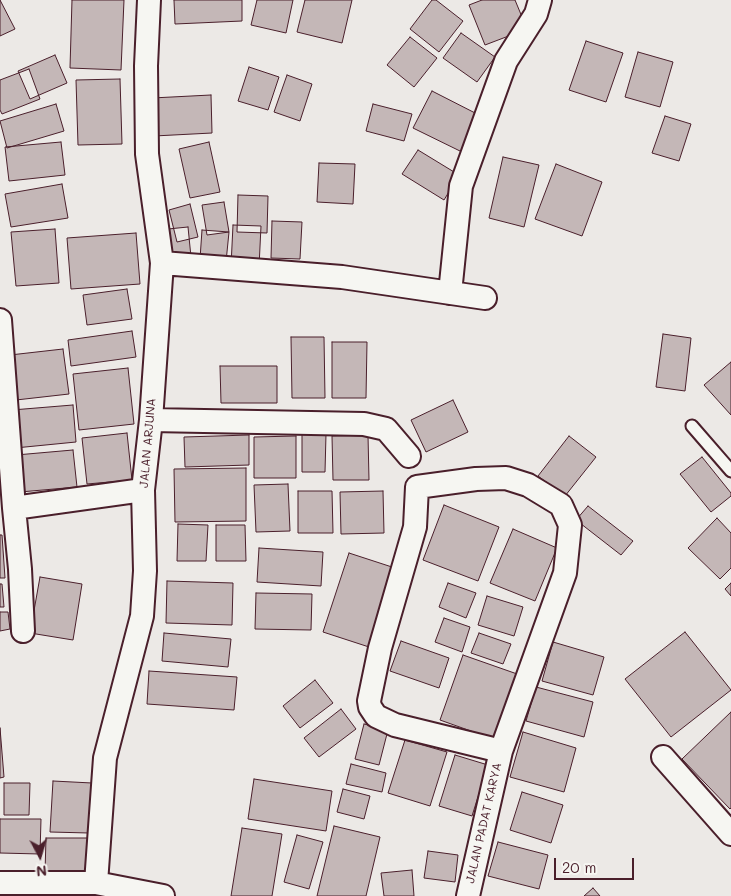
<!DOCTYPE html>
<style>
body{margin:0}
#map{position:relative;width:731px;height:896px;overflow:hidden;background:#ece9e6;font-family:Mali,sans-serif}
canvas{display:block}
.north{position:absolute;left:15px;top:831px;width:50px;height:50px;-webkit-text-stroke:4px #f6f6f2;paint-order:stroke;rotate:174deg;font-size:14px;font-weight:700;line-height:20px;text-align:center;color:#4a1f2b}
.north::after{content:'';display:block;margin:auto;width:18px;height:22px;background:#4a1f2b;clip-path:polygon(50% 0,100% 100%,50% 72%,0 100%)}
.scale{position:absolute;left:554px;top:858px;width:80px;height:22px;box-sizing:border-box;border:2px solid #4a1f2b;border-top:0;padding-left:6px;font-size:15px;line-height:18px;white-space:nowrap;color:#4a1f2b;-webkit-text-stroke:4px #f6f6f2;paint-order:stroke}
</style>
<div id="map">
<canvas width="731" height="896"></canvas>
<div class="north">N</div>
<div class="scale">20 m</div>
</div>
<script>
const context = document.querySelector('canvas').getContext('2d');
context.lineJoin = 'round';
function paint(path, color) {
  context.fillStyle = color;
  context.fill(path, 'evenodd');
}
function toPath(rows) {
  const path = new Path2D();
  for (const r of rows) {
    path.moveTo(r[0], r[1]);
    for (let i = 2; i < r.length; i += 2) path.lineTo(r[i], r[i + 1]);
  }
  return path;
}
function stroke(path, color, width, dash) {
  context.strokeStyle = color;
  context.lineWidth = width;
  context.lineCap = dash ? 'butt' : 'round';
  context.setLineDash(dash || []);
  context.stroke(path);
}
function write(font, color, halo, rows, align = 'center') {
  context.font = font + ' Mali,sans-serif';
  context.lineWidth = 5;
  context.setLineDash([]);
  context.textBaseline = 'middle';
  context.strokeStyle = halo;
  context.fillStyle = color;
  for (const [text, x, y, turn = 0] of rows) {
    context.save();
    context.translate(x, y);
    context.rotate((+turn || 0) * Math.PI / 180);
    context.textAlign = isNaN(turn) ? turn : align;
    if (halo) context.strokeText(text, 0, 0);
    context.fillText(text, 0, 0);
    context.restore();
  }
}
const building = toPath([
 [0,0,15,29,0,36,0,0],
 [72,0,124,0,121,70,70,68,72,0],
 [174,0,242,0,242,21,175,24,174,0],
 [257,0,293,0,286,33,251,25,257,0],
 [305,0,352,0,342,43,297,32,305,0],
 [432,0,436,0,463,21,439,52,410,29,432,0],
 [482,0,515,0,527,29,485,45,469,5,482,0],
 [461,33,495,57,477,82,443,58,461,33],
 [410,37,437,58,414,87,387,65,410,37],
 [586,41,623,53,606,102,569,90,586,41],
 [638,52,673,62,660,107,625,97,638,52],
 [55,55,67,83,30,99,18,71,55,55],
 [249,67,279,77,268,110,238,101,249,67],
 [29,69,40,99,2,114,0,110,0,80,29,69],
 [287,75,312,84,300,121,274,112,287,75],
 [120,79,122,144,78,145,76,80,120,79],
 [432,91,481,116,462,152,413,128,432,91],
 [211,95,212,133,154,136,152,98,211,95],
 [56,104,64,131,7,148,0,121,56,104],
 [373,104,412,114,404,141,366,131,373,104],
 [665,116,691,124,679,161,652,153,665,116],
 [61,142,65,175,9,181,5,147,61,142],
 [209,142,220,192,190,198,179,149,209,142],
 [418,150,459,175,444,200,402,174,418,150],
 [503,157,539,165,524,227,489,218,503,157],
 [319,163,355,164,353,204,317,202,319,163],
 [556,164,602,182,582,236,535,219,556,164],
 [62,184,68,218,11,227,5,194,62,184],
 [238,195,268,196,267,233,237,232,238,195],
 [224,202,229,232,207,235,202,205,224,202],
 [190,204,198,237,177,242,169,210,190,204],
 [272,221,302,222,300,259,271,258,272,221],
 [233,225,261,226,259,267,231,266,233,225],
 [188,227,191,257,170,259,168,229,188,227],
 [55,229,59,283,16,286,11,232,55,229],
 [202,230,229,232,226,262,200,259,202,230],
 [136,233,140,284,71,289,67,238,136,233],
 [127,289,132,319,87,325,83,295,127,289],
 [132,331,136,357,71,366,68,340,132,331],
 [663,334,691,338,685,391,656,387,663,334],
 [291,337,324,337,325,398,292,398,291,337],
 [332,342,367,342,366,398,332,398,332,342],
 [63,349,69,394,16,400,10,355,63,349],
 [731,362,731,415,704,385,731,362],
 [220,366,277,366,277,403,221,403,220,366],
 [128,368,134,424,79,430,73,374,128,368],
 [453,400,468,432,426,452,411,420,453,400],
 [73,405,76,442,15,448,12,410,73,405],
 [127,433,132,480,87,484,82,438,127,433],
 [302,434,326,434,325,472,302,472,302,434],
 [249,435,249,465,185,467,184,437,249,435],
 [368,435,369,480,333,480,332,436,368,435],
 [296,436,296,478,254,478,254,437,296,436],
 [569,436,596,457,565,496,538,476,569,436],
 [73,450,77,487,20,492,16,455,73,450],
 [702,457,731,493,731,496,711,512,680,474,702,457],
 [246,468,246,521,175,522,174,469,246,468],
 [288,484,290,531,256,532,254,485,288,484],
 [298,491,332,491,333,533,298,533,298,491],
 [383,491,384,533,341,534,340,492,383,491],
 [444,505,499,527,478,581,423,560,444,505],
 [588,506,633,541,621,555,576,520,588,506],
 [717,518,731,533,731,568,720,579,688,548,717,518],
 [178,524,208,525,206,561,177,561,178,524],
 [216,525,245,525,246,561,216,561,216,525],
 [513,529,557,548,535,601,490,583,513,529],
 [0,535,2,535,5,578,0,578,0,535],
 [259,548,323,552,321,586,257,582,259,548],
 [349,553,395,568,369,647,323,632,349,553],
 [40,577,82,584,73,640,30,633,40,577],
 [167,581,233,583,232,625,166,623,167,581],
 [448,583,476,593,466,618,439,607,448,583],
 [731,583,731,596,725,589,731,583],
 [0,584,2,584,4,607,0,607,0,584],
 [256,593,312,594,311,630,255,629,256,593],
 [487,596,523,607,514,636,478,625,487,596],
 [0,612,8,612,10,629,0,631,0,612],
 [444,618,470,627,462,652,435,642,444,618],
 [685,632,731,690,671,737,625,679,685,632],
 [164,633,231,639,228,667,162,661,164,633],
 [479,633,511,644,503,664,471,653,479,633],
 [401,641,449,658,439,688,390,671,401,641],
 [553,642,604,657,593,695,542,681,553,642],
 [463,655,520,675,496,740,440,720,463,655],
 [149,671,237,677,234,710,147,704,149,671],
 [315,680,333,703,300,728,283,706,315,680],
 [536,687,593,702,584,737,526,721,536,687],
 [341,709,356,729,319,757,304,738,341,709],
 [731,712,731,808,730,809,682,759,731,712],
 [364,724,388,730,379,765,355,759,364,724],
 [0,728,4,777,0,778,0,728],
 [523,732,576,748,564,792,510,777,523,732],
 [405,740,447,752,430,806,388,793,405,740],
 [455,755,488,765,472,816,439,806,455,755],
 [351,764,386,773,382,792,346,784,351,764],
 [254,779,332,791,326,831,248,819,254,779],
 [53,781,92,783,89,833,50,832,53,781],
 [4,783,30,783,29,815,4,815,4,783],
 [343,789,370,796,364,819,337,812,343,789],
 [522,792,563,805,551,843,510,830,522,792],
 [0,819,41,819,40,854,0,853,0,819],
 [334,826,380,837,366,896,317,896,334,826],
 [242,828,282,834,272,896,231,896,242,828],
 [297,835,323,842,309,889,284,882,297,835],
 [46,838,88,838,88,873,45,873,46,838],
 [498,842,548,855,539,889,488,876,498,842],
 [428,851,458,855,455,882,424,878,428,851],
 [412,870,414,896,384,896,381,873,412,870],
 [593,888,600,896,584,896,593,888]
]);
const lane = toPath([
 [692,426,731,471]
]);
const street = toPath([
 [162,263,342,277,485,298],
 [450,293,461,186,506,61,536,14,540,0],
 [0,320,14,508,20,569,23,631],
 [151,420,364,424,386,429,409,456],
 [14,508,143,490],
 [663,757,731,834],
 [0,883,96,883,163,896],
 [96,883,105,758,142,616,145,571,143,490,151,420,162,263,147,154,146,66,149,0],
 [468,896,501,751,565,573,570,525,561,505,528,485,506,478,476,479,417,487,415,527,380,648,369,701,370,707,376,716,395,725,501,751]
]);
const streetNames = [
 ["JALAN ARJUNA",148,443,-85],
 ["JALAN PADAT KARYA",484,823,-77]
];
paint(building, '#c4b7b7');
stroke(building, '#4a1f2b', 1);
stroke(lane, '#4a1f2b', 15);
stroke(street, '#4a1f2b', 26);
stroke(lane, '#f6f6f2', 11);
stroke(street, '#f6f6f2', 22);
write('12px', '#4a1f2b', '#f6f6f2', streetNames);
</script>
